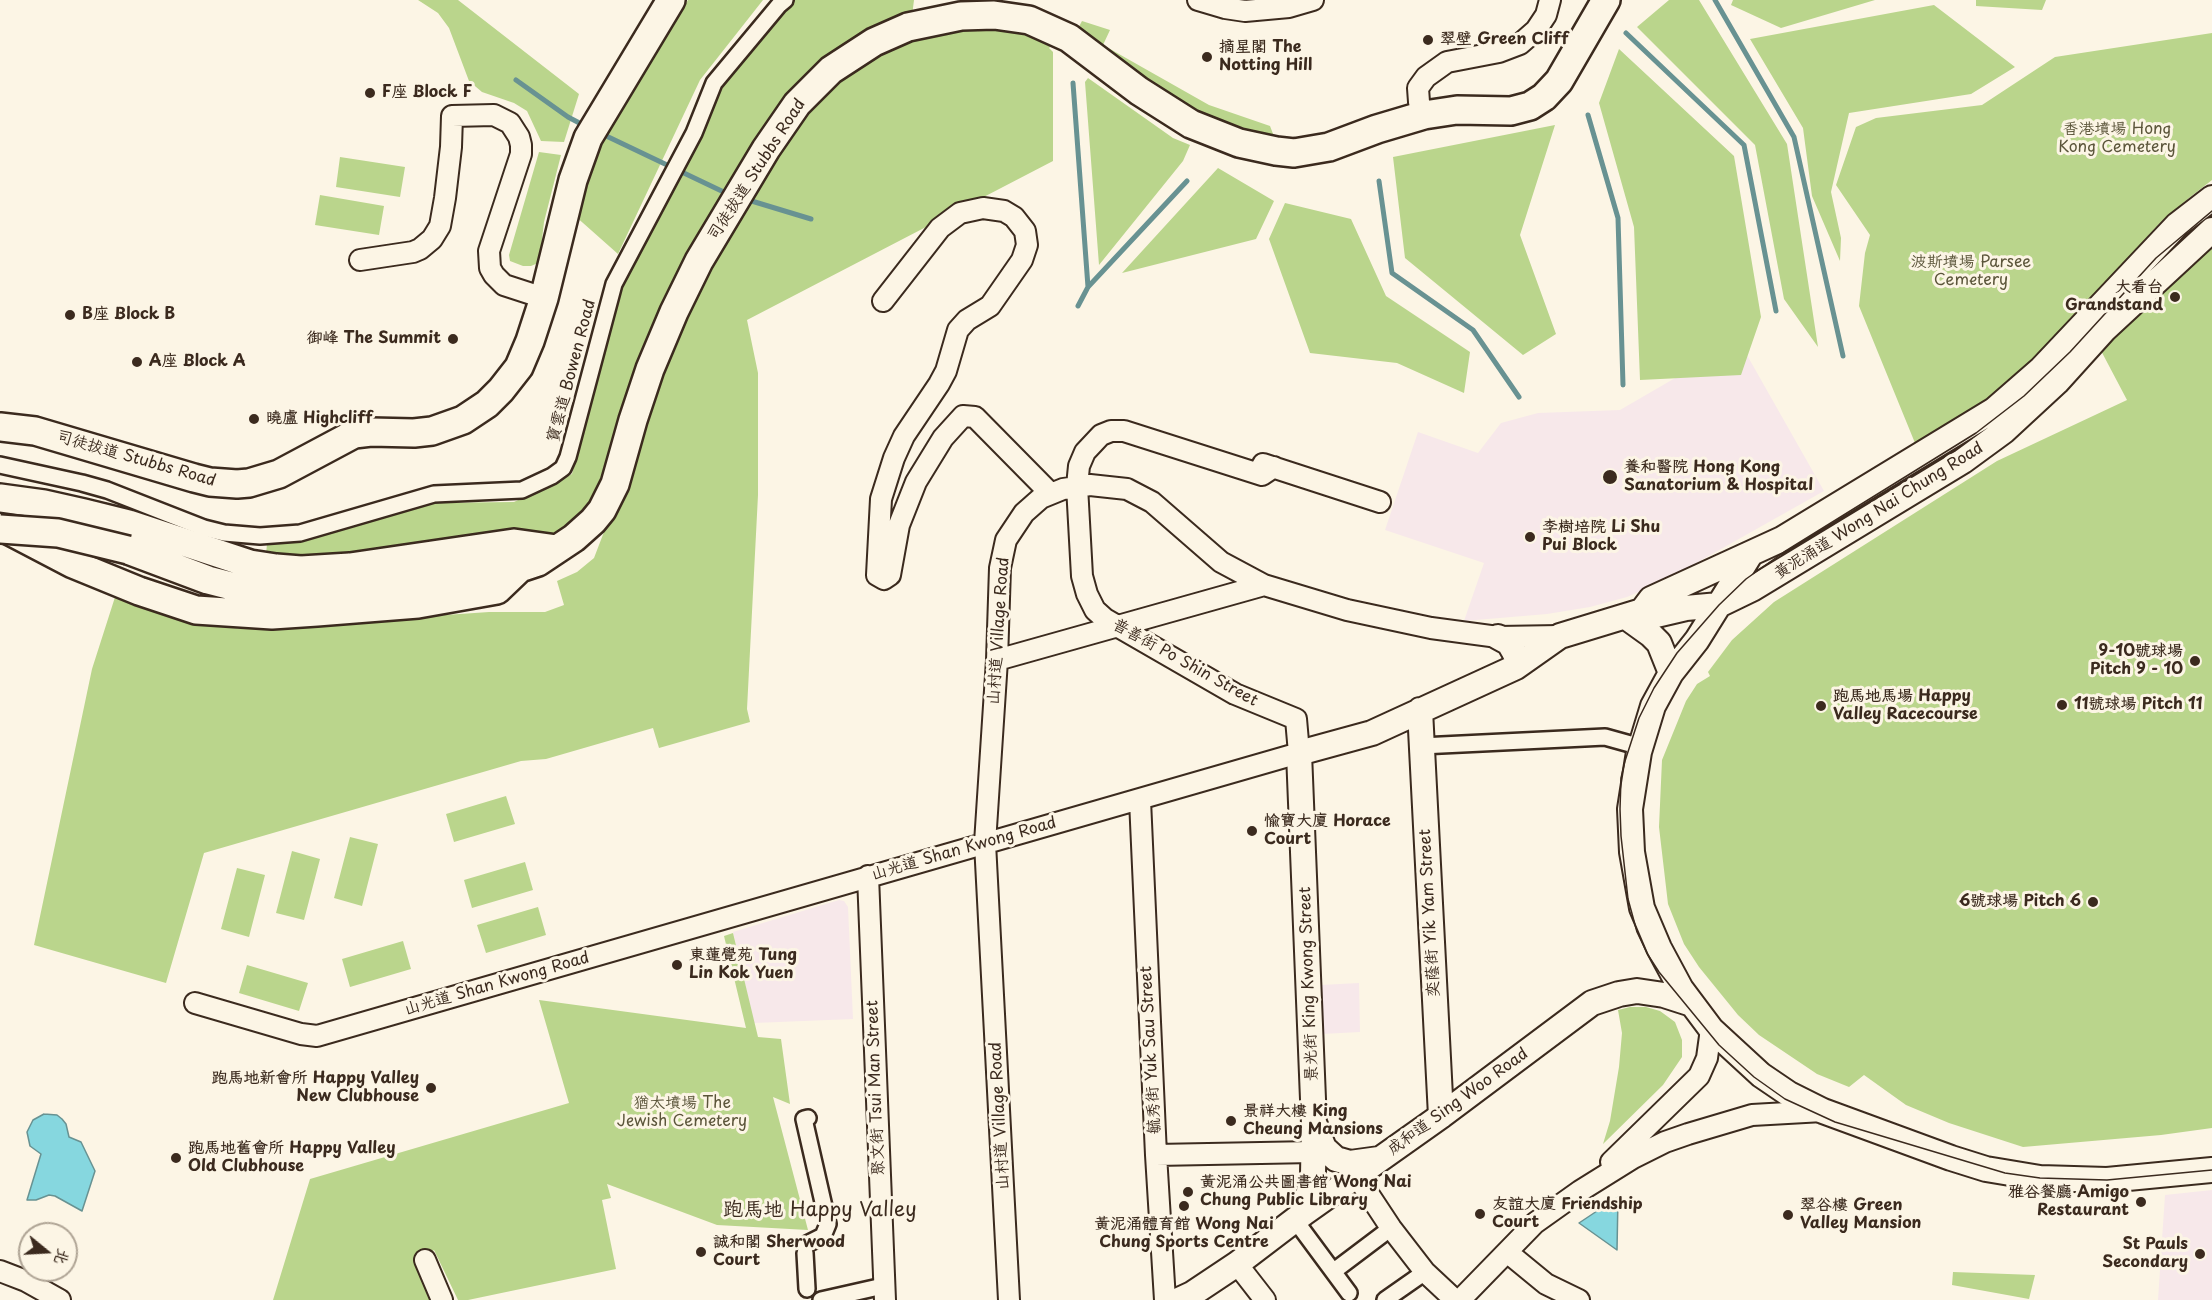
<!DOCTYPE html>
<meta charset="utf-8">
<style>
body{margin:0}
#map{position:relative;width:2212px;height:1300px;overflow:hidden;background:#fcf5e5;font-family:"Playpen Sans","LXGW WenKai TC",sans-serif}
canvas{display:block}
.north{position:absolute;left:18px;top:1222px;width:60px;height:60px;box-sizing:border-box;background:#fcf5e5;border:2px solid #afa495;border-radius:50%;rotate:108deg;font-size:16px;font-weight:700;line-height:24px;text-align:center;color:#3b2a1e}
.north::after{content:'';display:block;margin:auto;width:21px;height:27px;background:#3b2a1e;clip-path:polygon(50% 0,100% 100%,50% 72%,0 100%)}
</style>
<div id="map">
<canvas width="2212" height="1300"></canvas>
<div class="north">北</div>
</div>
<script>
const context = document.querySelector('canvas').getContext('2d');
context.lineJoin = 'round';
function paint(path, color) {
  context.fillStyle = color;
  context.fill(path, 'evenodd');
}
function toPath(rows) {
  const path = new Path2D();
  for (const r of rows) {
    path.moveTo(r[0], r[1]);
    for (let i = 2; i < r.length; i += 2) path.lineTo(r[i], r[i + 1]);
  }
  return path;
}
function stroke(path, color, width, dash) {
  context.strokeStyle = color;
  context.lineWidth = width;
  context.lineCap = dash ? 'butt' : 'round';
  context.setLineDash(dash || []);
  context.stroke(path);
}
function write(font, color, halo, rows, align = 'center') {
  context.font = font + ' "Playpen Sans","LXGW WenKai TC",sans-serif';
  context.lineWidth = 6;
  context.setLineDash([]);
  context.textBaseline = 'middle';
  context.strokeStyle = halo;
  context.fillStyle = color;
  for (const [text, x, y, turn = 0] of rows) {
    context.save();
    context.translate(x, y);
    context.rotate((+turn || 0) * Math.PI / 180);
    context.textAlign = isNaN(turn) ? turn : align;
    if (halo) context.strokeText(text, 0, 0);
    context.fillText(text, 0, 0);
    context.restore();
  }
}
const built = toPath([
 [1739,341,1824,491,1666,580,1627,597,1590,607,1547,614,1464,621,1484,563,1385,530,1418,432,1478,453,1501,423,1538,413,1620,410],
 [839,900,844,901,848,907,853,1019,754,1023,733,932],
 [1359,983,1360,1032,1322,1034,1321,985],
 [2212,1190,2212,1300,2158,1300,2165,1195]
]);
const green = toPath([
 [418,0,458,0,579,94,564,142,541,141,527,111,514,103,482,92,469,81,449,28,438,13],
 [688,0,763,0,700,80,618,254,574,215,604,138],
 [793,0,914,0,912,16,784,109,593,512,558,540,353,558,266,554,267,544,424,503,514,502,572,474,620,285,718,86,782,8],
 [1669,0,1699,0,1787,144,1818,347,1784,299,1755,145,1637,27],
 [1733,0,1875,0,1781,28,1731,5],
 [1976,0,2046,0,2042,10,1976,6],
 [1934,5,2015,67,1971,94,1849,113,1831,192,1841,238,1840,261,1812,196,1803,128,1750,39],
 [963,21,1032,31,1052,45,1049,48,1053,52,1053,161,747,320,758,373,758,495,747,709,750,722,659,748,653,728,546,759,521,761,204,853,166,983,34,945,92,669,116,594,208,623,241,629,489,612,545,612,564,605,557,581,577,572,594,558,635,451,649,404,689,299,777,146,832,79,888,46],
 [1082,21,1110,30,1103,45,1209,105,1270,126,1275,139,1217,126,1075,34],
 [2212,33,2212,180,2189,198,2159,224,2030,365,1976,407,1915,443,1859,306,1865,253,1870,235,1836,185,1856,127,1876,118,1982,105,2055,57],
 [1619,49,1734,156,1761,317,1741,375,1640,380,1634,227,1599,103],
 [1088,78,1173,138,1190,145,1183,161,1099,265,1085,82],
 [1555,125,1520,235,1556,334,1523,355,1405,258,1393,157],
 [539,152,561,155,544,222,540,256,538,263,531,266,523,266,510,261,509,255],
 [340,157,405,167,400,197,336,187],
 [1218,168,1274,201,1256,239,1122,273],
 [320,195,384,206,379,235,315,225],
 [1285,203,1351,219,1386,296,1470,352,1464,393,1397,363,1310,353,1269,239],
 [2212,241,2212,1128,2161,1135,2023,1147,1949,1123,1906,1105,1864,1075,1849,1087,1817,1074,1759,1035,1738,1015,1699,967,1684,944,1668,904,1659,827,1662,760,1686,701,1697,684,1710,676,1708,672,1732,640,1774,602,1997,461,2127,400,2098,345],
 [506,796,515,824,454,842,446,814],
 [350,837,378,844,362,906,334,898],
 [292,851,320,859,304,920,276,913],
 [525,862,533,890,472,908,464,880],
 [237,868,265,875,249,937,221,929],
 [538,907,546,935,486,953,477,925],
 [733,933,758,1037,781,1039,790,1104,773,1097,808,1230,717,1225,607,1184,611,1198,602,1200,616,1269,468,1300,458,1300,434,1250,416,1265,431,1300,273,1300,310,1179,569,1103,539,1000,746,1028,724,936],
 [403,941,411,969,350,987,342,959],
 [247,965,308,983,299,1011,239,993],
 [1630,1007,1646,1007,1660,1011,1675,1022,1682,1040,1682,1057,1663,1085,1603,1144,1610,1121,1619,1067,1622,1033,1618,1010],
 [1953,1272,2035,1275,2029,1299,1952,1285]
]);
const water = toPath([
 [44,1114,57,1115,62,1119,66,1124,69,1137,81,1142,95,1171,82,1211,55,1196,49,1195,36,1200,27,1200,41,1154,30,1146,27,1132,33,1120,44,1114],
 [1618,1197,1617,1250,1579,1223,1618,1197]
]);
const stream = toPath([
 [1715,0,1794,137,1843,356],
 [1626,33,1744,145,1776,311],
 [516,80,568,117,587,127],
 [1073,83,1088,287],
 [1588,115,1618,218,1623,385],
 [600,133,730,195],
 [1379,181,1392,273,1473,330,1519,397],
 [745,199,811,219],
 [1078,306,1088,287,1187,181]
]);
const pedestrian = toPath([
 [0,465,82,483,107,490,204,528,224,533,260,536,300,533,434,494,522,490,552,476,563,468,568,457,614,284,694,133,714,83,779,5,785,0],
 [1421,746,1605,737,1641,747],
 [1295,1220,1349,1293],
 [805,1245,823,1236,828,1224,804,1119,808,1118],
 [805,1253,807,1289],
 [1334,1271,1391,1228],
 [821,1300,883,1286],
 [1385,1300,1425,1272]
]);
const minor = toPath([
 [1198,0,1225,8,1245,11,1289,7,1313,0],
 [1424,115,1419,102,1418,88,1426,77,1447,62,1499,52,1520,44,1536,30,1546,15,1550,0],
 [360,260,413,252,420,249,432,239,440,226,445,198,451,147,452,116,494,115,510,123,519,137,521,145,521,154,489,251,490,268,494,275,504,285,544,298],
 [883,301,940,228,960,213,983,208,1004,211,1014,217,1025,231,1027,245,1022,260,990,306,967,320,958,330,946,371,939,384,904,436,894,458,881,499,877,575,884,579,890,575,899,525,916,482,943,438,963,416,975,417,1050,493],
 [1263,464,1380,502],
 [997,660,1264,585],
 [1140,800,1156,1155,1165,1300],
 [868,876,885,1300],
 [195,1003,301,1034,317,1036,1299,753,1296,719,1235,694,1105,619,1095,610,1087,594,1082,576,1077,486,1079,466,1085,452,1101,435,1111,431,1124,431,1262,475,1274,467],
 [1156,1155,1313,1152],
 [1611,1162,1699,1076,1707,1058,1711,1029],
 [1356,1175,1391,1228,1425,1272,1455,1300],
 [1507,1252,1546,1284,1579,1300],
 [425,1260,442,1300],
 [1237,1264,1265,1300],
 [0,1271,26,1281,60,1300],
 [1009,1300,985,843,997,660,1000,568,1006,540,1024,513,1041,498,1063,489,1090,485,1127,489,1152,502,1221,562,1264,585,1347,610,1431,628,1498,637,1560,636],
 [1460,1300,1535,1223,1580,1191,1633,1158,1665,1142,1688,1134,1752,1115,1823,1111]
]);
const tertiary = toPath([
 [1750,555,1697,640,1671,673,1653,706,1639,752,1630,809,1632,852,1642,908,1659,948,1681,989,1711,1029,1761,1075,1789,1094,1823,1111,1951,1158,1986,1169,2040,1178,2107,1180,2212,1170],
 [1642,611,1651,599,1782,539,1994,410,2041,369,2177,225,2212,198],
 [1626,617,1651,635,1659,643,1671,673],
 [1498,637,1509,643,1513,650,1518,660,1516,667],
 [1420,710,1441,1116],
 [1315,1125,1324,1148,1336,1159,1350,1163,1379,1159],
 [1304,1213,1313,1174,1314,1124,1299,753,1372,733,1516,667,1560,636,1642,611,1656,615,1686,608,1719,605,1752,589,1963,461,2004,431,2057,382,2104,330,2212,230],
 [1179,1300,1192,1294,1237,1264,1304,1213,1441,1116,1592,1003,1619,994,1637,991,1664,995,1692,1004]
]);
const secondary = toPath([
 [0,427,35,431,194,478,210,482,237,484,249,483,279,474,354,434,371,432,414,433,432,431,463,420,487,404,501,390,519,367,530,341,544,298,573,180,588,138,671,0],
 [0,498,44,504,84,513,129,524,250,564,276,568,301,570,350,567,514,543,557,549],
 [8,530,73,564,139,591,196,610,272,615,317,612,418,604,497,590,520,568,538,562,574,538,593,521,602,510,615,484,633,420,650,369,674,312,699,261,766,149,797,104,831,70,874,42,908,27,961,16,994,15,1029,20,1069,38,1139,91,1191,124,1239,143,1276,151,1294,153,1329,147,1377,129,1424,115,1457,110,1511,111,1530,106,1544,97,1559,81,1606,0],
 [128,550,208,580,243,589,270,593,295,592,520,568]
]);
const tram = toPath([
 [2212,211,2156,258,2070,352,2024,396,1976,433,1784,552,1746,579,1719,605,1677,653,1654,688,1639,718,1625,761,1621,778,1620,809,1621,836,1628,899,1637,932,1648,955,1659,972,1719,1045,1754,1077,1785,1099,1835,1122,2005,1173,2040,1178,2107,1180,2212,1170]
]);
const secondaryBridge = toPath([
 [0,529,58,533,128,550]
]);
const markers = [
 [1428,40,6,"#3b2a1e"],
 [1207,57,6,"#3b2a1e"],
 [370,93,6,"#3b2a1e"],
 [2175,297,6,"#3b2a1e"],
 [70,315,6,"#3b2a1e"],
 [453,339,6,"#3b2a1e"],
 [137,362,6,"#3b2a1e"],
 [254,419,6,"#3b2a1e"],
 [1610,477,8,"#3b2a1e"],
 [1530,537,6,"#3b2a1e"],
 [2195,661,6,"#3b2a1e"],
 [2062,705,6,"#3b2a1e"],
 [1821,706,6,"#3b2a1e"],
 [1252,831,6,"#3b2a1e"],
 [2093,902,6,"#3b2a1e"],
 [677,965,6,"#3b2a1e"],
 [431,1088,6,"#3b2a1e"],
 [1231,1121,6,"#3b2a1e"],
 [176,1158,6,"#3b2a1e"],
 [1188,1192,6,"#3b2a1e"],
 [2141,1202,6,"#3b2a1e"],
 [1184,1206,6,"#3b2a1e"],
 [1480,1214,6,"#3b2a1e"],
 [1788,1215,6,"#3b2a1e"],
 [701,1252,6,"#3b2a1e"],
 [2200,1254,6,"#3b2a1e"]
];
const poiNames = [
 ["翠壁 Green Cliff",1440,40],
 ["摘星閣 The",1219,48],
 ["Notting Hill",1219,66],
 ["F座 Block F",382,93],
 ["大看台",2163,288,"right"],
 ["Grandstand",2163,306,"right"],
 ["B座 Block B",82,315],
 ["御峰 The Summit",441,339,"right"],
 ["A座 Block A",149,362],
 ["曉盧 Highcliff",266,419],
 ["養和醫院 Hong Kong",1624,468],
 ["Sanatorium & Hospital",1624,486],
 ["李樹培院 Li Shu",1542,528],
 ["Pui Block",1542,546],
 ["9-10號球場",2183,652,"right"],
 ["Pitch 9 - 10",2183,670,"right"],
 ["跑馬地馬場 Happy",1833,697],
 ["Valley Racecourse",1833,715],
 ["11號球場 Pitch 11",2074,705],
 ["愉寶大廈 Horace",1264,822],
 ["Court",1264,840],
 ["6號球場 Pitch 6",2081,902,"right"],
 ["東蓮覺苑 Tung",689,956],
 ["Lin Kok Yuen",689,974],
 ["跑馬地新會所 Happy Valley",419,1079,"right"],
 ["New Clubhouse",419,1097,"right"],
 ["景祥大樓 King",1243,1112],
 ["Cheung Mansions",1243,1130],
 ["跑馬地舊會所 Happy Valley",188,1149],
 ["Old Clubhouse",188,1167],
 ["黃泥涌公共圖書館 Wong Nai",1200,1183],
 ["Chung Public Library",1200,1201],
 ["雅谷餐廳 Amigo",2129,1193,"right"],
 ["Restaurant",2129,1211,"right"],
 ["友誼大廈 Friendship",1492,1205],
 ["Court",1492,1223],
 ["翠谷樓 Green",1800,1206],
 ["Valley Mansion",1800,1224],
 ["黃泥涌體育館 Wong Nai",1184,1225,"center"],
 ["Chung Sports Centre",1184,1243,"center"],
 ["誠和閣 Sherwood",713,1243],
 ["Court",713,1261],
 ["St Pauls",2188,1245,"right"],
 ["Secondary",2188,1263,"right"]
];
const parkNames = [
 ["香港墳場 Hong",2117,130],
 ["Kong Cemetery",2117,148],
 ["波斯墳場 Parsee",1971,263],
 ["Cemetery",1971,281],
 ["猶太墳場 The",682,1104],
 ["Jewish Cemetery",682,1122]
];
const streetNames = [
 ["司徒拔道 Stubbs Road",757,170,-57],
 ["寶雲道 Bowen Road",572,371,-75],
 ["司徒拔道 Stubbs Road",136,459,16],
 ["黃泥涌道 Wong Nai Chung Road",1879,511,-32],
 ["山村道 Village Road",999,631,-86],
 ["普善街 Po Shin Street",1185,663,29],
 ["山光道 Shan Kwong Road",964,849,-16],
 ["奕蔭街 Yik Yam Street",1430,913,-93],
 ["山光道 Shan Kwong Road",497,984,-16],
 ["景光街 King Kwong Street",1309,984,-92],
 ["毓秀街 Yuk Sau Street",1151,1050,-93],
 ["聚文街 Tsui Man Street",876,1088,-92],
 ["成和道 Sing Woo Road",1458,1102,-36],
 ["山村道 Village Road",1000,1116,-93]
];
const quarterNames = [
 ["跑馬地 Happy Valley",820,1210]
];
paint(built, '#f7e8ea');
paint(green, '#bad58c');
paint(water, '#86d7df');
stroke(water, '#689292', 1.5);
stroke(stream, '#689292', 5);
stroke(pedestrian, '#3b2a1e', 20);
stroke(minor, '#3b2a1e', 24);
stroke(tertiary, '#3b2a1e', 28);
stroke(secondary, '#3b2a1e', 32);
stroke(pedestrian, '#fcf5e5', 15);
stroke(minor, '#fcf5e5', 20);
stroke(tertiary, '#fcf5e5', 24);
stroke(secondary, '#fcf5e5', 27);
stroke(tram, '#3b2a1e', 1.5);
stroke(secondaryBridge, '#3b2a1e', 32, []);
stroke(secondaryBridge, '#fcf5e5', 27);
for (const [x, y, r, color] of markers) {
  const dot = new Path2D();
  dot.arc(x, y, r, 0, 2 * Math.PI);
  context.fillStyle = color;
  context.fill(dot);
  stroke(dot, '#fcf5e5', 2);
}
write('bold 16px', '#3b2a1e', '#fcf5e5', poiNames, 'left');
write('16px', '#5b553a', '#fcf5e5', parkNames);
write('16px', '#3b2a1e', '#fcf5e5', streetNames);
write('20px', '#3b2a1e', '#fcf5e5', quarterNames);
</script>
